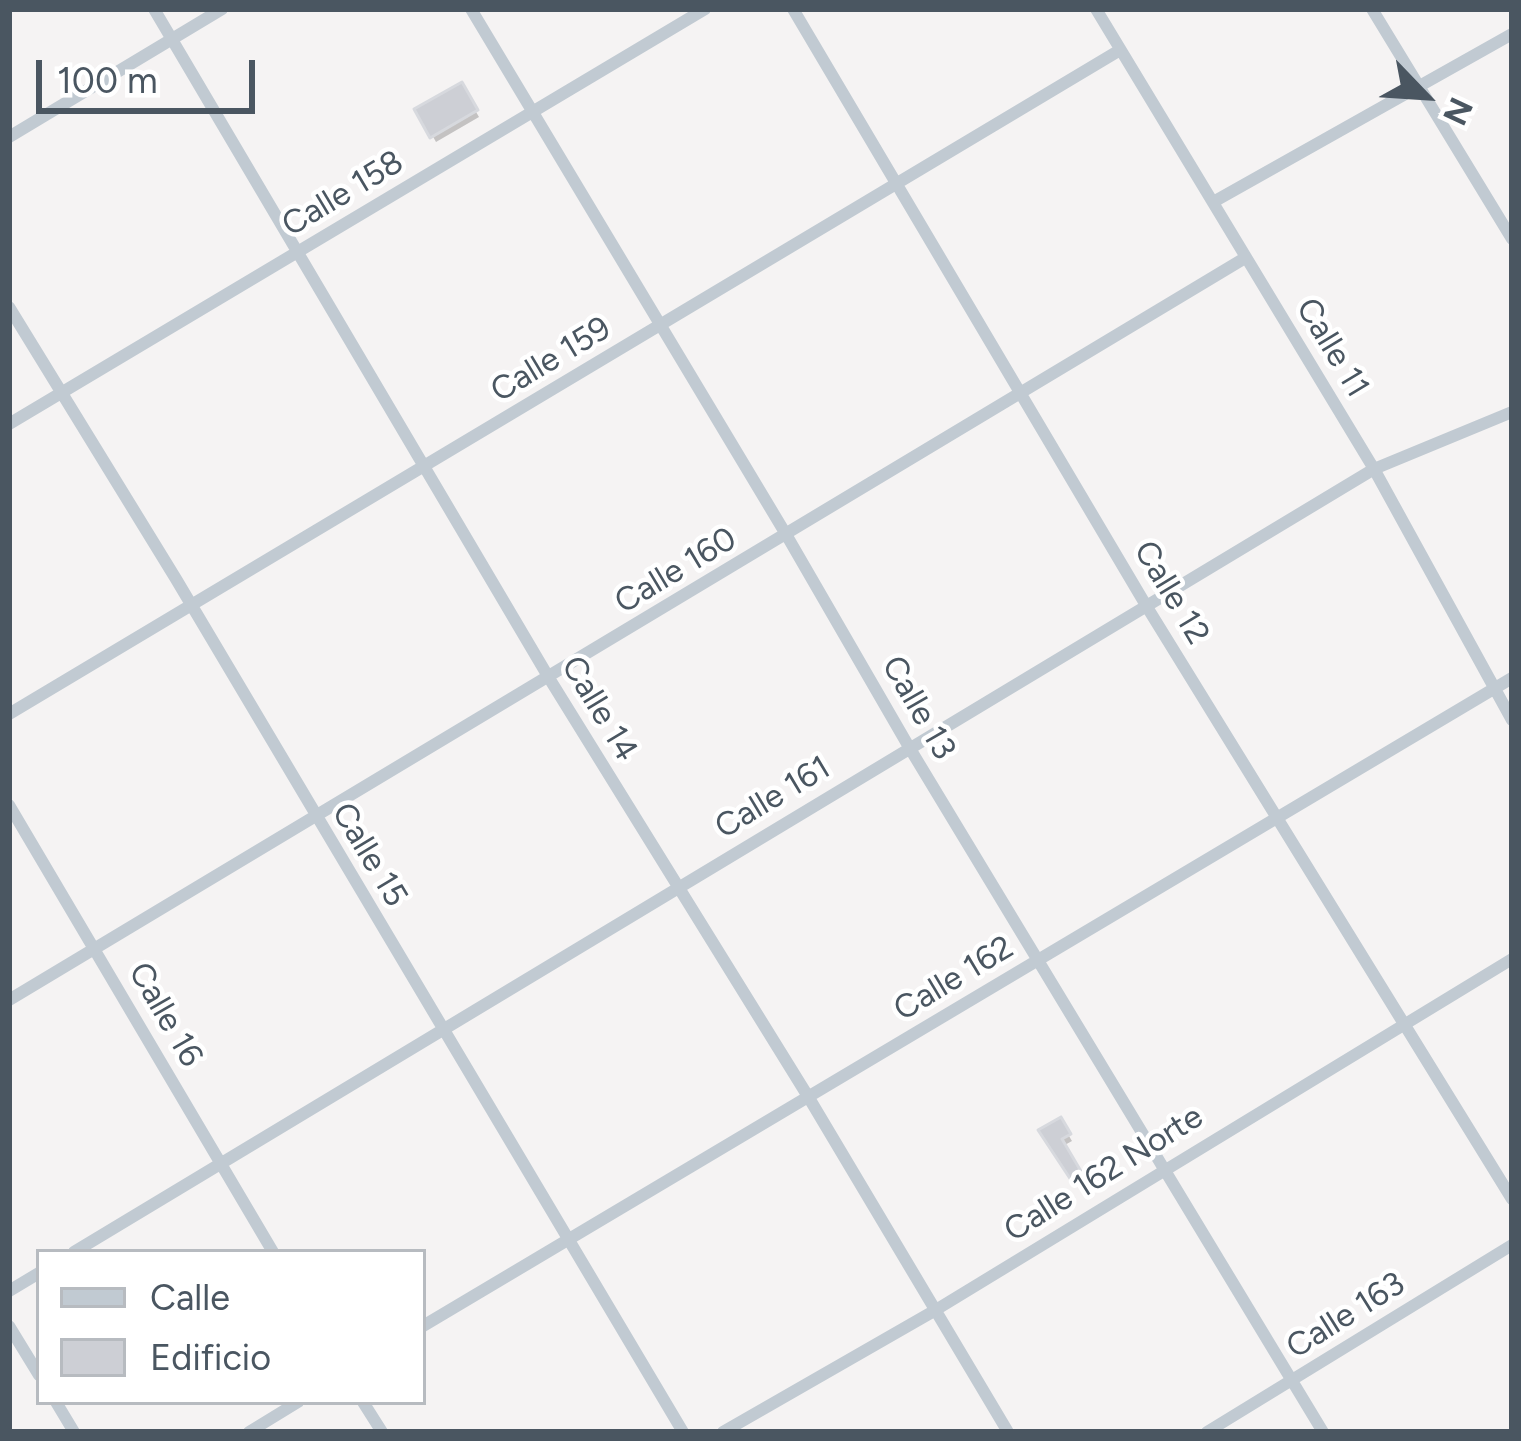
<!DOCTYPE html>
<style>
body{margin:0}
#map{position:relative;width:1521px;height:1441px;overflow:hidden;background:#f5f3f3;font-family:Figtree,sans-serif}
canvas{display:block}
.frame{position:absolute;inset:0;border:12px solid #4a5661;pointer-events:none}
.legend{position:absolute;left:36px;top:1249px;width:390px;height:156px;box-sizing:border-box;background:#fff;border:3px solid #b7bbc0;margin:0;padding:15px 21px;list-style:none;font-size:36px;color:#4a5661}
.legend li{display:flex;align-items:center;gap:24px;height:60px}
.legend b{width:60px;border:3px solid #b7bbc0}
.north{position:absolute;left:1365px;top:36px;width:120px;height:120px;-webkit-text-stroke:9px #fff;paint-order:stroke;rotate:115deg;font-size:33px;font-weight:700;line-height:48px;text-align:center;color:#4a5661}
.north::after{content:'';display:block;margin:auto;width:42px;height:54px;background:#4a5661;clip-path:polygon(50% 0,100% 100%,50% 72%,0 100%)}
.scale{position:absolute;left:36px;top:60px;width:219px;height:54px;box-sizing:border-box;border:6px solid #4a5661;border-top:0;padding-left:15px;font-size:36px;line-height:42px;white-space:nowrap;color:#4a5661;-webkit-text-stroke:9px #fff;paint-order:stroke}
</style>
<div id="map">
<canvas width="1521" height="1441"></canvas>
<div class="frame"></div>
<ul class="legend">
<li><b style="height:15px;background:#c1cad2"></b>Calle</li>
<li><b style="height:33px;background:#cdcfd5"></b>Edificio</li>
</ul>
<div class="north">N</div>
<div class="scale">100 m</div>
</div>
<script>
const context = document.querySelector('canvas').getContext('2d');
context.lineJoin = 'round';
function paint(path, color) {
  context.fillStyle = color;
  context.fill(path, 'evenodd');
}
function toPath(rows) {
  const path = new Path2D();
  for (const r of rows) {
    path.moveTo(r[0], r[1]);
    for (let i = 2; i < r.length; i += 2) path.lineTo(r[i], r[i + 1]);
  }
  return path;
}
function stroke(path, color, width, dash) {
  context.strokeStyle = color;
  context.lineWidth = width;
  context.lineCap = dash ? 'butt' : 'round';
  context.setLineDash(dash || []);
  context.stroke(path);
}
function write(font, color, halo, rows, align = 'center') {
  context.font = font + ' Figtree,sans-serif';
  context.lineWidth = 9;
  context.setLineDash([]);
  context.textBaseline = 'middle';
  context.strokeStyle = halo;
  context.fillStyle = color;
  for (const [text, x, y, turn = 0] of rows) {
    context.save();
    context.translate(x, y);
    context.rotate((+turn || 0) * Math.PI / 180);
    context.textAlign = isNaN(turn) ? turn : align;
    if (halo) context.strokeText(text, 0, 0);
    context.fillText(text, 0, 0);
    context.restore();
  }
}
const shadow = toPath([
 [461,86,479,117,436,142,418,110],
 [1060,1121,1072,1141,1063,1146,1083,1181,1077,1184,1042,1131]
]);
const building = toPath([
 [462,82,478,110,430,138,414,109,462,82],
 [1061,1117,1071,1134,1062,1139,1082,1173,1071,1180,1038,1130,1061,1117]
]);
const minor = toPath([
 [154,9,549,678,809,1098,1008,1432],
 [471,9,787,536,909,747,1323,1432],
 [793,9,1147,607,1512,1199],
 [1096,9,1374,469,1512,720],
 [1372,9,1512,239],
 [9,137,222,9],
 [1215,201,1512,34],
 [9,307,176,579,683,1432],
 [9,424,705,9],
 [9,714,1120,50],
 [9,805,273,1252],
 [9,1000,1245,258],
 [74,1252,1374,469,1512,412],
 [9,1291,39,1273],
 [9,1326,39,1375],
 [423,1326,1512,678],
 [56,1402,74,1432],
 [363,1402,382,1432],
 [249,1432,298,1402],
 [723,1432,934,1311,1512,959],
 [1207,1432,1512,1245]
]);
const streetNames = [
 ["Calle 158",343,194,-31],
 ["Calle 11",1332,348,59],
 ["Calle 159",551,360,-31],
 ["Calle 160",676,571,-31],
 ["Calle 12",1171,593,59],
 ["Calle 13",918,708,60],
 ["Calle 14",599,709,59],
 ["Calle 161",773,798,-31],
 ["Calle 15",369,855,59],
 ["Calle 162",954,979,-31],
 ["Calle 16",165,1015,60],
 ["Calle 162 Norte",1104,1174,-32],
 ["Calle 163",1346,1316,-32]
];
paint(shadow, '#0003');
paint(building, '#cdcfd5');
stroke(building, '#d7d9de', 3);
stroke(minor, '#c1cad2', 12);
write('33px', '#4a5661', '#fff', streetNames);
</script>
